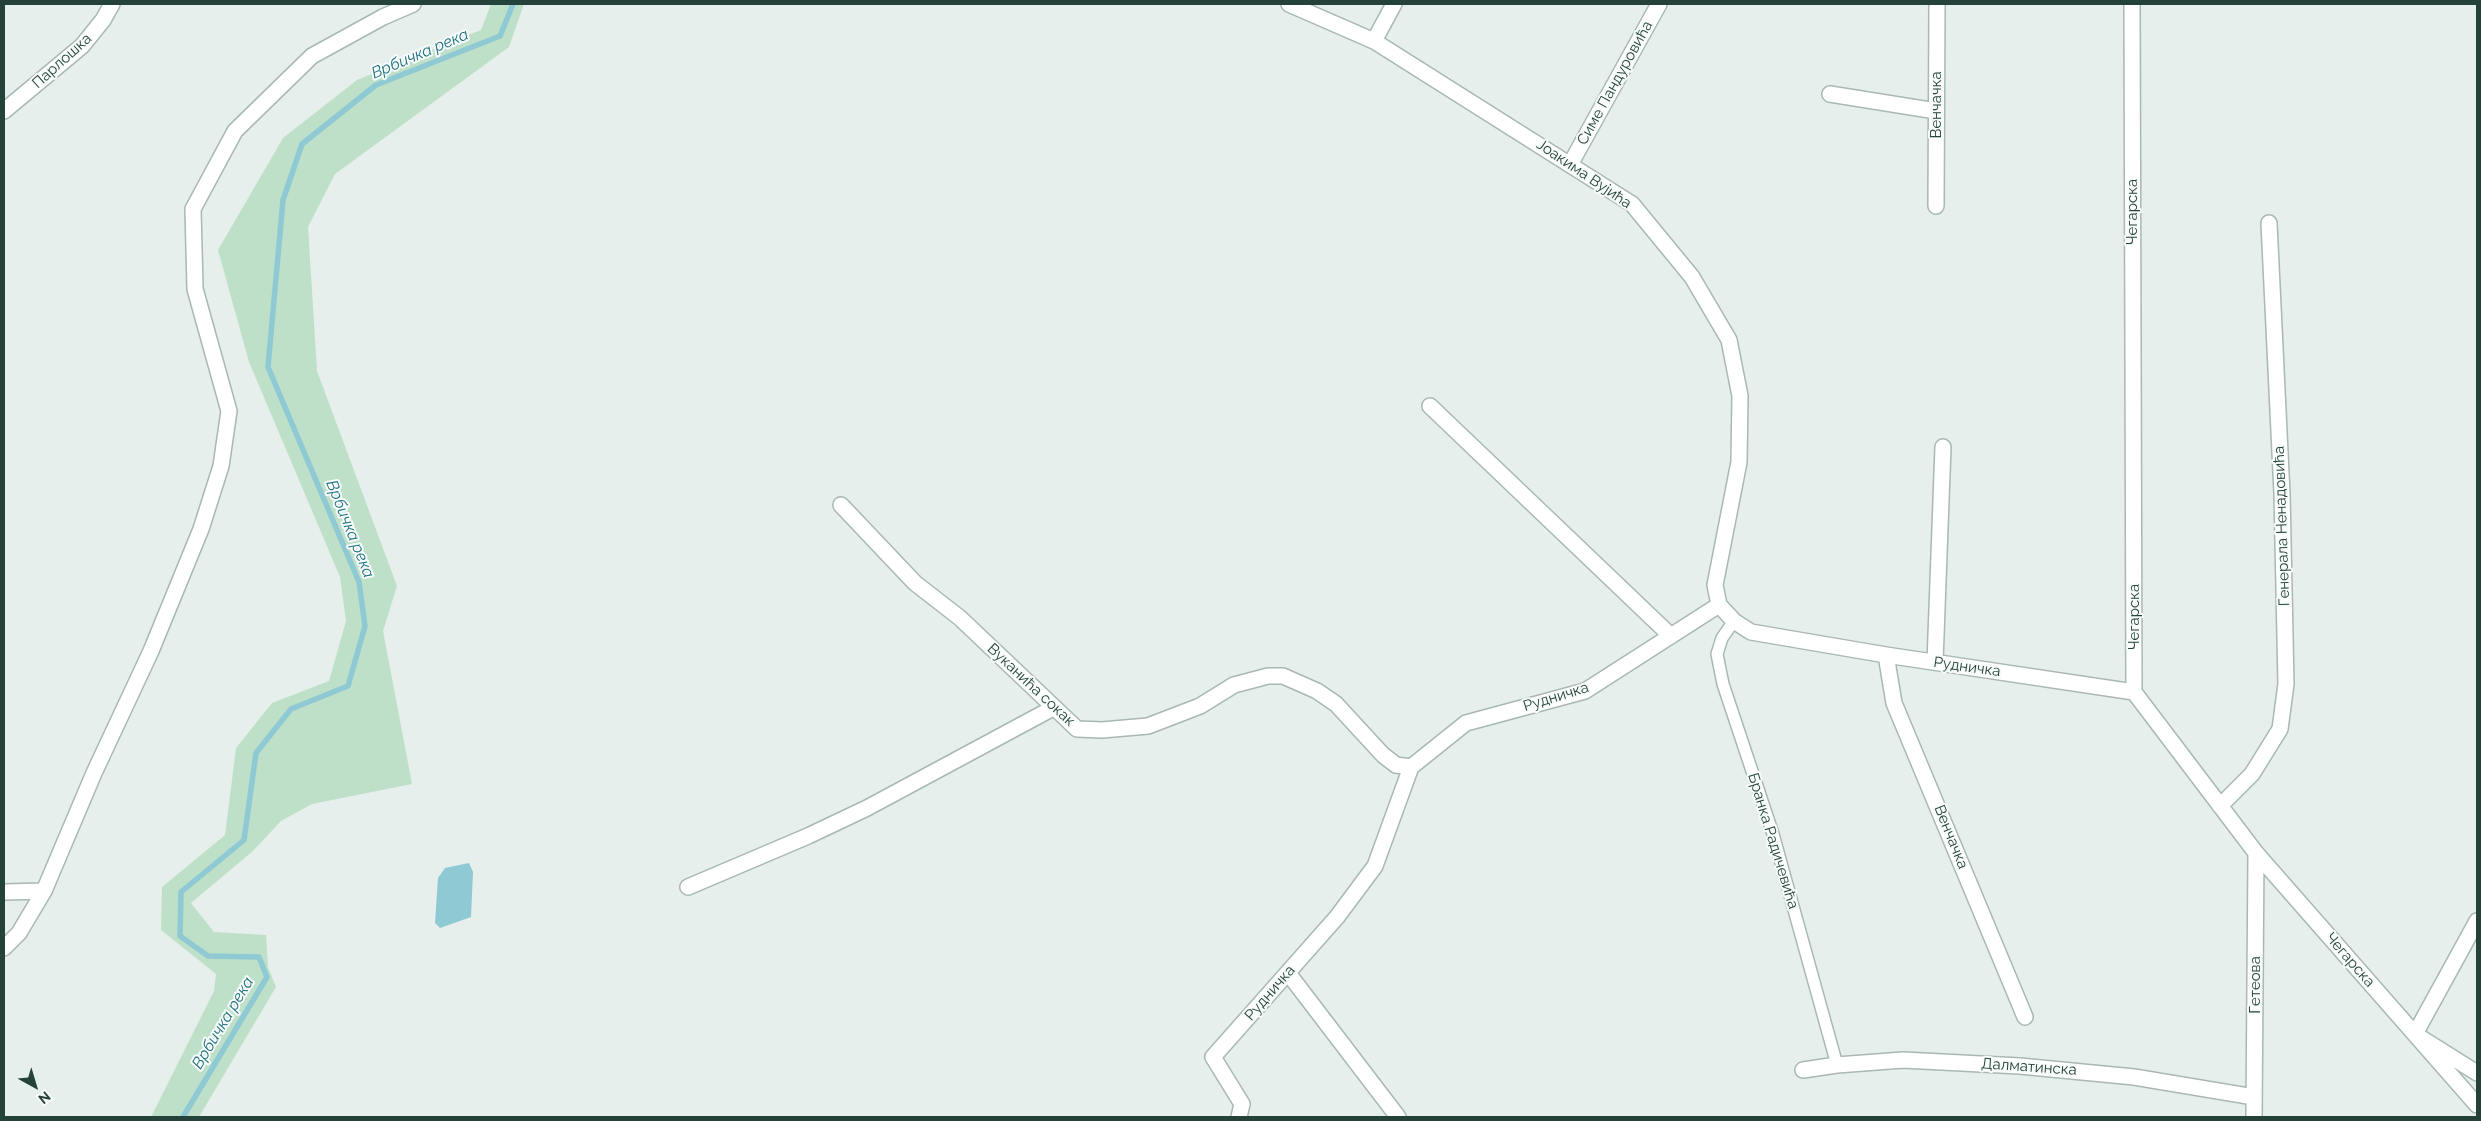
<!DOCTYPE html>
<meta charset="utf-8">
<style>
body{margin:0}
#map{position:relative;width:2481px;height:1121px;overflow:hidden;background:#e6efeb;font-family:Raleway,sans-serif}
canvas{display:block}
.frame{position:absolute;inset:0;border:5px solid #24423a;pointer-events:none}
.north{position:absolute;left:10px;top:1061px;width:50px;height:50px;-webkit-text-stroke:4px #f7fbf9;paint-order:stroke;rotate:141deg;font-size:14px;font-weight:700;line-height:20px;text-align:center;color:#24423a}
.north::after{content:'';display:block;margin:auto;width:18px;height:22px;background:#24423a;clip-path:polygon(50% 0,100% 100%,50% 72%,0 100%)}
</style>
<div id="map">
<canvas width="2481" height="1121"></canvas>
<div class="frame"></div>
<div class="north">N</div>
</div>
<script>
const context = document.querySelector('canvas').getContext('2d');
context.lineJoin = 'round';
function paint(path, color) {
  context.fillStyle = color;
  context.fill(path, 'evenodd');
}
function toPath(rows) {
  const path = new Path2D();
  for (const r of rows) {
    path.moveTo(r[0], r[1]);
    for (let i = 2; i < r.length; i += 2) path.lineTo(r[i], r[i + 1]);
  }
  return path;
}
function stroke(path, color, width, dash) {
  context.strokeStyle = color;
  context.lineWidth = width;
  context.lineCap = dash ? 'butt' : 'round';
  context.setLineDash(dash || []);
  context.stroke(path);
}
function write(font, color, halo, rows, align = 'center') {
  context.font = font + ' Raleway,sans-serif';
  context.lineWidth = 4;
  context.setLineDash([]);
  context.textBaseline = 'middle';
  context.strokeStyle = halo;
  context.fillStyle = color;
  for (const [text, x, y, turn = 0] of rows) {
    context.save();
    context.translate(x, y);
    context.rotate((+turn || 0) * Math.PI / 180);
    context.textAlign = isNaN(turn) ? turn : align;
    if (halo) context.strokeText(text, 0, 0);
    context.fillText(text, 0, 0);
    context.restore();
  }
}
const green = toPath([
 [491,4,524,4,509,47,335,174,308,227,317,371,397,586,383,631,412,784,312,804,281,821,253,851,191,903,214,932,266,935,268,967,276,987,199,1117,151,1117,214,991,216,974,161,930,162,887,225,835,236,748,272,703,329,681,346,621,340,577,249,362,218,250,283,138,357,80,481,30]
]);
const water = toPath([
 [469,863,473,872,471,917,440,928,435,923,438,878,445,868]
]);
const stream = toPath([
 [183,1117,267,977,259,957,208,956,180,936,181,892,244,840,256,753,291,709,348,686,365,626,359,582,268,367,283,200,302,144,376,85,500,36,513,4]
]);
const lane = toPath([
 [1734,621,1722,638,1717,654,1723,684,1773,834,1837,1065]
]);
const street = toPath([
 [1289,4,1374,41,1632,204,1692,277,1729,340,1740,396,1739,462,1715,585,1719,605],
 [2132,4,2134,692,2256,853,2477,1105],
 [1374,41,1394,4],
 [1830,94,1936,111],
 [4,111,82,46,103,20,112,4],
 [1571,163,1659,4],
 [1936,206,1937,4],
 [1430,406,1671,636],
 [841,505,915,583,960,618,1077,729,1102,730,1148,726,1200,706,1234,685,1268,676,1283,676,1317,691,1336,704,1383,755,1396,765,1411,767],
 [1719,605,1734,621,1751,632,1886,655,2134,692],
 [1886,655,1894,703,2025,1017],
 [1935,662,1943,447],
 [2220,806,2252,774,2280,729,2286,684,2282,494,2269,223],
 [688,887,808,836,867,808,1053,708],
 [4,892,44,891],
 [2477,921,2415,1034,2477,1073],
 [4,948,19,933,44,891,94,773,151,651,201,529,221,466,229,411,195,289,193,209,235,131,312,56,383,17,413,4],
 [1288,973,1398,1117],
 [1803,1070,1837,1065,1903,1060,2020,1066,2134,1077,2254,1097],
 [1239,1117,1242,1104,1213,1057,1337,917,1375,866,1411,767,1466,723,1585,691,1719,605],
 [2254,1117,2256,853]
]);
const streetNames = [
 ["Парлошка",62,61,-42],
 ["Симе Пандуровића",1615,83,-61],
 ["Венчачка",1936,105,-90],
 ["Јоакима Вујића",1584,174,34],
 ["Чегарска",2132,212,-90],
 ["Генерала Ненадовића",2282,526,-92],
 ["Чегарска",2134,617,-90],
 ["Рудничка",1967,667,8],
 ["Вуканића сокак",1031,685,43],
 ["Рудничка",1556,697,-17],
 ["Венчачка",1951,837,68],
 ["Бранка Радичевића",1773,841,73],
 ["Чегарска",2350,960,49],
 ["Гетеова",2255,985,-90],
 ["Рудничка",1270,993,-49],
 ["Далматинска",2029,1067,4]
];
const waterNames = [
 ["Врбичка река",420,54,-23],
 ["Врбичка река",350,529,68],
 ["Врбичка река",223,1023,-59]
];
paint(green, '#bfe0c8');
paint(water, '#8ec9d4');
stroke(stream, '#8ec9d4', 5.5);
stroke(lane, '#a8b8b2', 14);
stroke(street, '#a8b8b2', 18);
stroke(lane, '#fff', 11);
stroke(street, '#fff', 15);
write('15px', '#24423a', '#f7fbf9', streetNames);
write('italic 16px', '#1c6f80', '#f7fbf9', waterNames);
</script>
